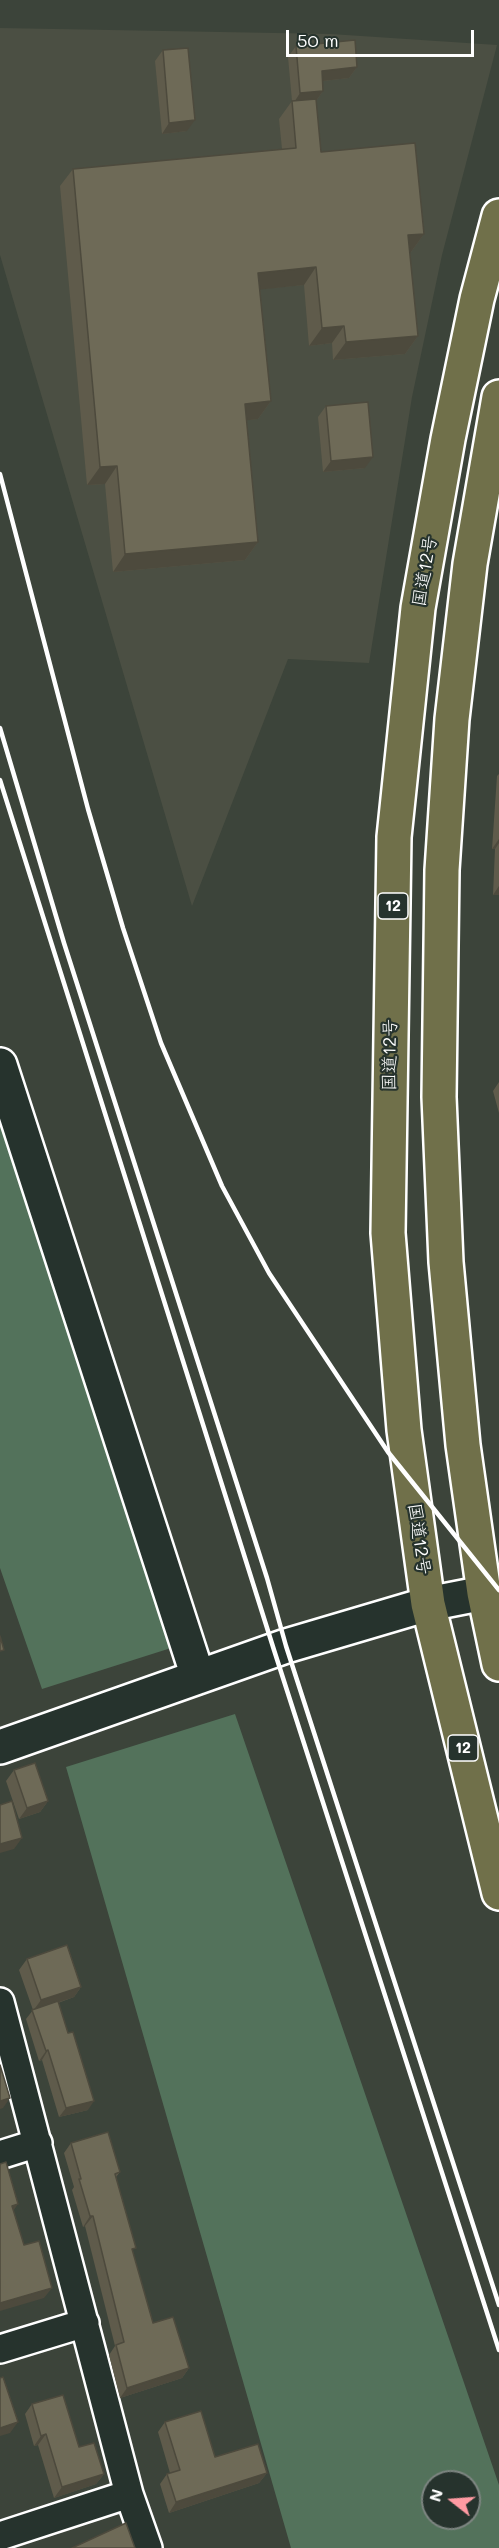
<!DOCTYPE html>
<meta charset="utf-8">
<style>
body{margin:0}
#map{position:relative;width:499px;height:2548px;overflow:hidden;background:#3c443a;font-family:Mali,sans-serif}
canvas{display:block}
.north{position:absolute;left:421px;top:2470px;width:60px;height:60px;box-sizing:border-box;background:#26332d;border:2px solid #7d8581;border-radius:50%;rotate:287deg;font-size:16px;font-weight:700;line-height:24px;text-align:center;color:#fff}
.north::after{content:'';display:block;margin:auto;width:21px;height:27px;background:#ff9aa2;clip-path:polygon(50% 0,100% 100%,50% 72%,0 100%)}
.scale{position:absolute;left:286px;top:30px;width:188px;height:27px;box-sizing:border-box;border:3px solid #fff;border-top:0;padding-left:8px;font-size:18px;line-height:21px;white-space:nowrap;color:#fff;-webkit-text-stroke:4px #26332d;paint-order:stroke}
</style>
<div id="map">
<canvas width="499" height="2548"></canvas>
<div class="north">N</div>
<div class="scale">50 m</div>
</div>
<script>
const context = document.querySelector('canvas').getContext('2d');
context.lineJoin = 'round';
function paint(path, color) {
  context.fillStyle = color;
  context.fill(path, 'evenodd');
}
function toPath(rows) {
  const path = new Path2D();
  for (const r of rows) {
    path.moveTo(r[0], r[1]);
    for (let i = 2; i < r.length; i += 2) path.lineTo(r[i], r[i + 1]);
  }
  return path;
}
function stroke(path, color, width, dash) {
  context.strokeStyle = color;
  context.lineWidth = width;
  context.lineCap = dash ? 'butt' : 'round';
  context.setLineDash(dash || []);
  context.stroke(path);
}
function write(font, color, halo, rows, align = 'center') {
  context.font = font + ' Mali,"Klee One",sans-serif';
  context.lineWidth = 4.5;
  context.setLineDash([]);
  context.textBaseline = 'middle';
  context.strokeStyle = halo;
  context.fillStyle = color;
  for (const [text, x, y, turn = 0] of rows) {
    context.save();
    context.translate(x, y);
    context.rotate((+turn || 0) * Math.PI / 180);
    context.textAlign = isNaN(turn) ? turn : align;
    if (halo) context.strokeText(text, 0, 0);
    context.fillText(text, 0, 0);
    context.restore();
  }
}
const built = toPath([
 [0,28,331,34,497,45,442,255,412,397,369,663,288,659,192,906,0,255]
]);
const green = toPath([
 [0,1118,171,1648,42,1689,0,1568],
 [235,1714,499,2485,499,2548,291,2548,66,1767],
 [433,2482,469,2482,469,2518,433,2518]
]);
const minor = toPath([
 [0,2002,129,2494,148,2548],
 [0,2155,38,2143],
 [0,2349,85,2323],
 [0,2536,129,2494]
]);
const tertiary = toPath([
 [0,1065,198,1677],
 [0,1747,286,1646,428,1604,484,1593]
]);
const trunk = toPath([
 [499,216,477,299,448,439,418,608,394,837,388,1233,404,1430,428,1604,499,1893],
 [499,397,470,564,452,719,442,870,439,1097,446,1262,463,1445,484,1593,499,1664]
]);
const rail = toPath([
 [0,474,88,809,123,928,161,1043,222,1186,269,1273,388,1452,499,1590],
 [0,728,64,943,267,1578,286,1646,499,2305],
 [0,780,274,1650,499,2350]
]);
const wall = toPath([
 [296,46,357,67,349,78,323,81,323,91,316,101,321,152,424,234,411,252,410,252,418,336,405,354,333,360,332,343,309,346,304,285,260,289,271,401,258,419,246,420,258,542,245,560,113,572,105,484,87,485,60,186,73,169,282,149,279,119,292,101,288,57],
 [163,50,187,131,162,134,155,61],
 [326,406,365,468,323,472,318,417],
 [499,774,499,895,493,895,495,849,492,849,497,776],
 [499,1082,499,1113,493,1091],
 [14,1770,48,1801,40,1812,19,1819,6,1781],
 [27,1959,81,1987,74,1997,58,2003,88,2110,59,2117,42,2060,39,2061,26,2019,33,2010,19,1970],
 [71,2143,120,2172,116,2177,133,2252,153,2323,189,2368,182,2378,120,2398,109,2355,115,2346,85,2226,83,2227,72,2190,74,2187,64,2153],
 [32,2404,79,2447,104,2474,96,2484,54,2498,38,2445,34,2446,25,2414],
 [165,2422,215,2457,267,2473,259,2483,169,2513,160,2484,167,2474,170,2473,158,2432]
]);
const shadedWall = toPath([
 [357,67,349,78,314,82,322,71],
 [323,91,316,101,293,104,300,93],
 [195,120,187,131,162,134,169,123],
 [424,234,411,252,396,253,408,235],
 [316,267,304,285,246,291,258,273],
 [344,326,332,343,309,346,322,328],
 [418,336,405,354,333,360,346,342],
 [271,401,258,419,232,422,245,404],
 [373,457,365,468,323,472,331,461],
 [117,466,105,484,87,485,100,467],
 [258,542,245,560,113,572,125,554],
 [499,839,499,843,495,849,492,849],
 [499,886,499,895,493,895],
 [48,1801,40,1812,19,1819,27,1808],
 [22,1838,14,1849,0,1853,0,1844],
 [81,1987,74,1997,33,2011,41,2000],
 [48,2050,42,2060,39,2061,46,2051],
 [10,2098,3,2108,0,2109,0,2101],
 [94,2101,88,2110,59,2117,66,2108],
 [18,2204,11,2214,12,2206],
 [90,2216,93,2216,85,2226,83,2227],
 [52,2288,44,2298,0,2311,0,2303],
 [189,2368,182,2378,120,2398,127,2388],
 [18,2422,10,2433,0,2436,0,2428],
 [46,2434,38,2445,34,2446,41,2436],
 [267,2473,259,2483,169,2513,176,2502],
 [104,2474,96,2484,54,2498,62,2487]
]);
const building = toPath([
 [355,40,357,67,322,71,323,91,300,93,296,46,355,40],
 [188,48,195,120,169,123,163,50,188,48],
 [316,99,321,152,415,143,424,234,408,235,418,336,346,342,344,326,322,328,316,267,258,273,271,401,245,404,258,542,125,554,117,466,100,467,73,169,296,148,292,101,316,99],
 [368,402,373,457,331,461,326,406,368,402],
 [0,1636,4,1650,0,1651,0,1636],
 [35,1763,48,1801,27,1808,14,1770,35,1763],
 [12,1801,22,1838,0,1844,0,1805,12,1801],
 [67,1945,81,1987,41,2000,27,1959,67,1945],
 [58,2001,68,2033,73,2032,94,2101,66,2108,48,2050,46,2051,32,2010,58,2001],
 [0,2065,10,2098,0,2101,0,2065],
 [108,2132,120,2172,115,2174,136,2248,132,2249,153,2323,173,2317,189,2368,127,2388,116,2345,124,2342,93,2216,90,2216,79,2179,81,2179,71,2143,108,2132],
 [6,2162,18,2204,12,2206,24,2245,39,2241,52,2288,0,2303,0,2164,6,2162],
 [3,2377,18,2422,0,2428,0,2378,3,2377],
 [63,2395,79,2447,94,2443,104,2474,62,2487,46,2434,41,2436,32,2404,63,2395],
 [201,2411,215,2457,258,2444,267,2473,176,2502,167,2474,180,2470,165,2422,201,2411],
 [126,2523,135,2548,72,2548,126,2523]
]);
const shields = [
 [393,906,30],
 [463,1748,30]
];
const shieldNames = [
 ["12",393,906],
 ["12",463,1748]
];
const streetNames = [
 ["国道12号",425,571,-80],
 ["国道12号",390,1055,-89],
 ["国道12号",419,1539,82]
];
paint(built, '#4b4f43');
paint(green, '#53725b');
stroke(minor, '#fff', 32);
stroke(tertiary, '#fff', 38);
stroke(trunk, '#fff', 38);
stroke(minor, '#26332d', 27);
stroke(tertiary, '#26332d', 33);
stroke(trunk, '#70704a', 33);
stroke(rail, '#fff', 4.5);
paint(wall, '#5f5b4b');
paint(shadedWall, '#4d4a3d');
paint(building, '#6e6a57');
stroke(building, '#4d4a3d', 1.5);
for (const [x, y, w] of shields) {
  const box = new Path2D();
  box.roundRect(x - w / 2, y - 13, w, 26, 4.5);
  context.fillStyle = '#26332d';
  context.fill(box);
  stroke(box, '#fff', 1.5);
}
write('bold 16px', '#fff', null, shieldNames);
write('18px', '#fff', '#26332d', streetNames);
</script>
